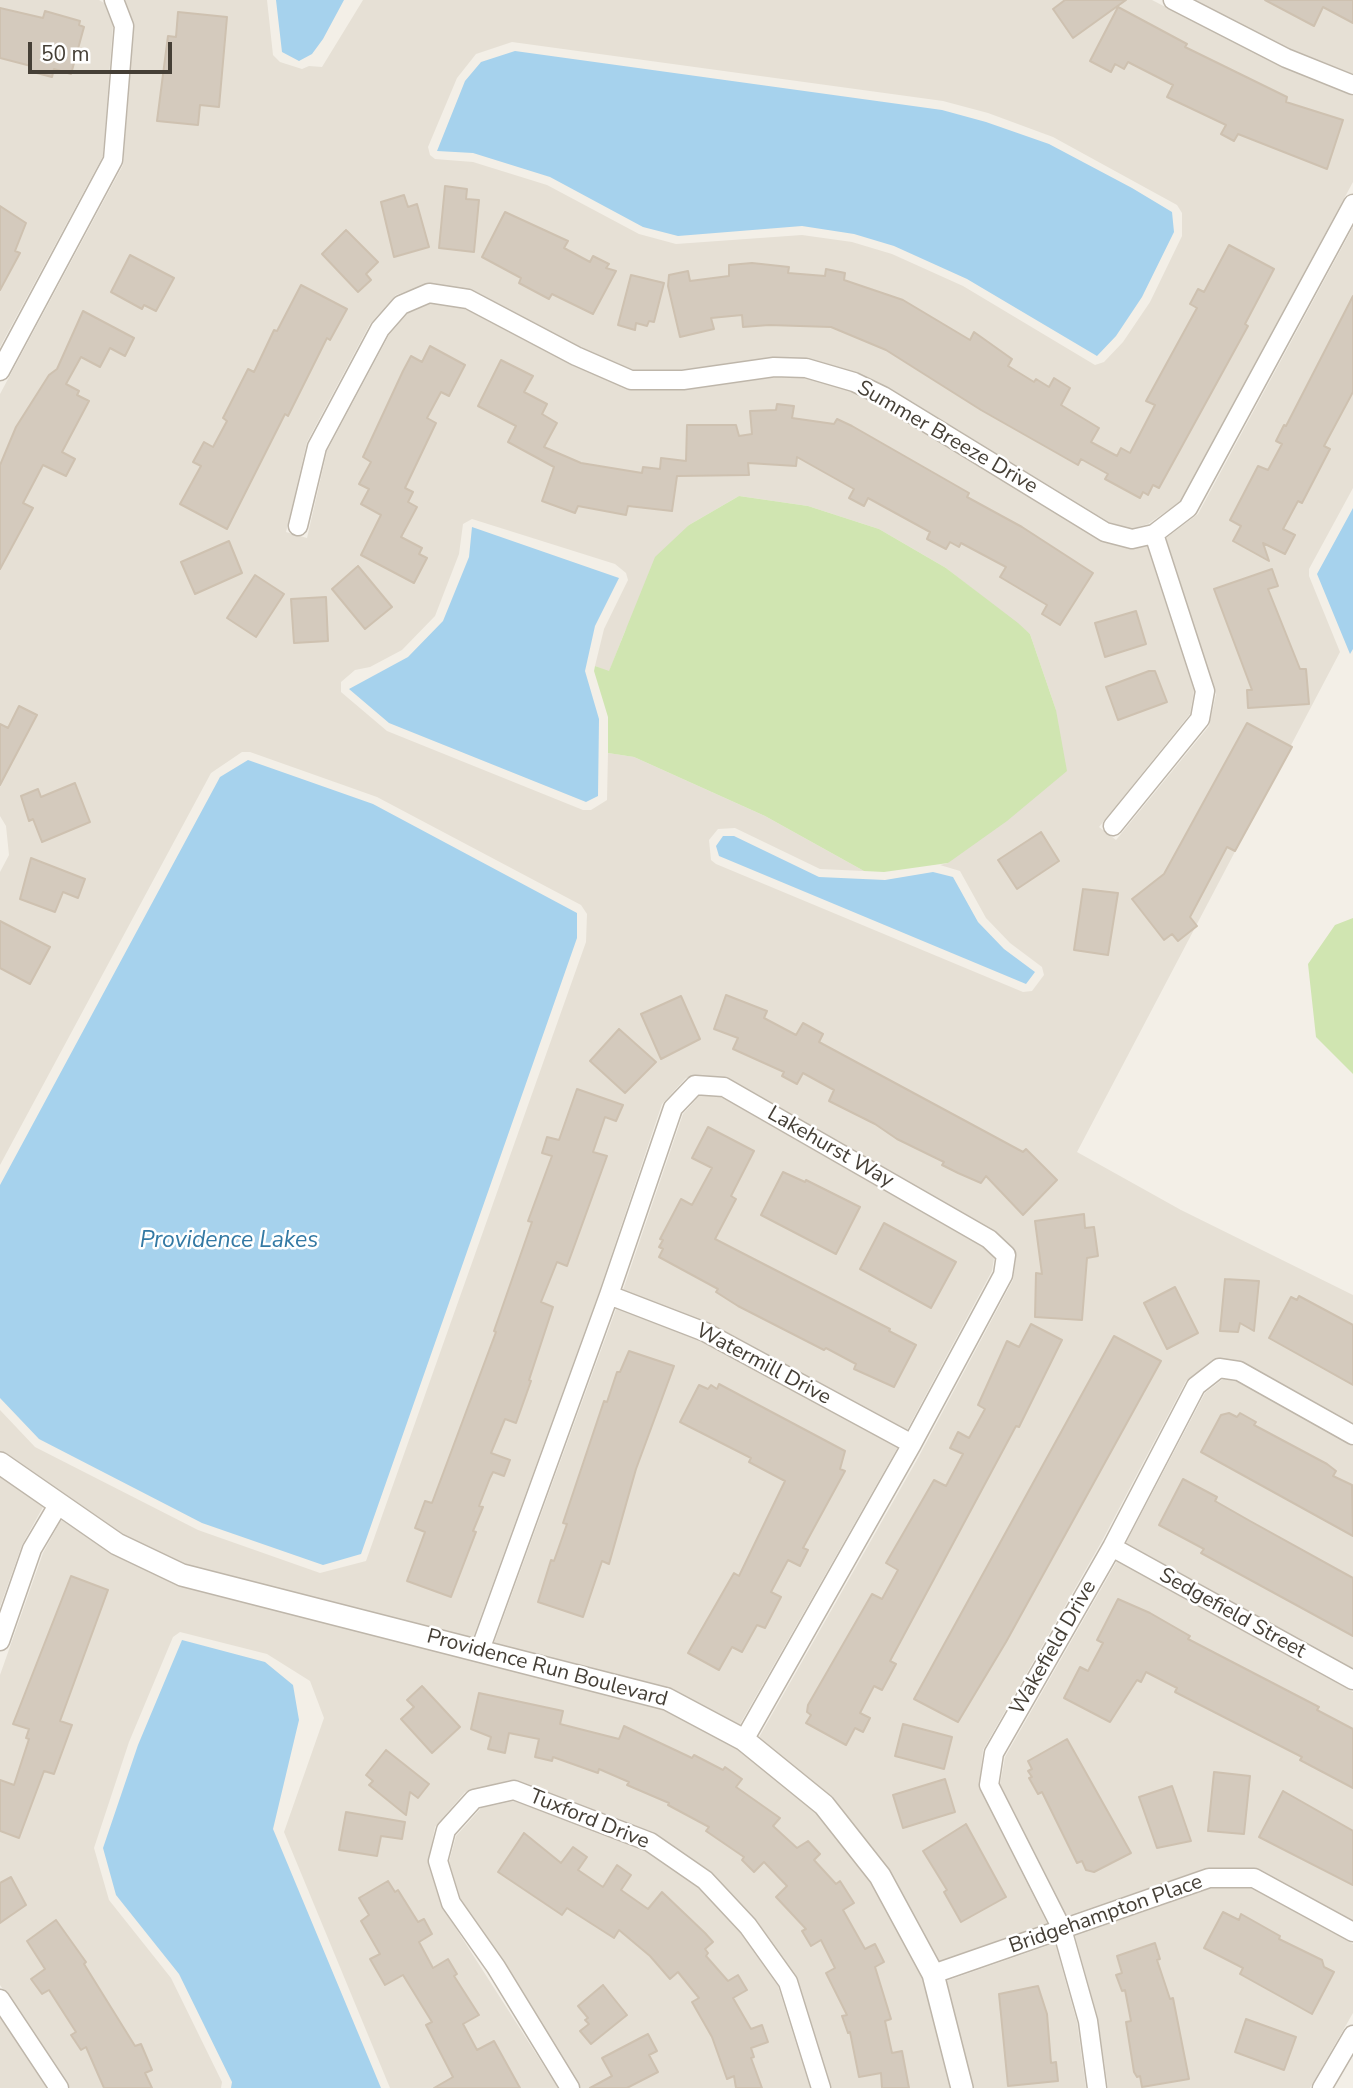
<!DOCTYPE html>
<style>
body{margin:0}
#map{position:relative;width:1353px;height:2088px;overflow:hidden;background:#f3efe7;font-family:"Nunito Sans",sans-serif}
canvas{display:block}
.scale{position:absolute;left:28px;top:42px;width:144px;height:32px;box-sizing:border-box;border:4px solid #453f36;border-top:0;padding-left:9px;font-size:21px;line-height:24px;white-space:nowrap;color:#453f36;-webkit-text-stroke:5px #fff;paint-order:stroke}
</style>
<div id="map">
<canvas width="1353" height="2088"></canvas>
<div class="scale">50 m</div>
</div>
<script>
const context = document.querySelector('canvas').getContext('2d');
context.lineJoin = 'round';
function paint(path, color) {
  context.fillStyle = color;
  context.fill(path, 'evenodd');
}
function toPath(rows) {
  const path = new Path2D();
  for (const r of rows) {
    path.moveTo(r[0], r[1]);
    for (let i = 2; i < r.length; i += 2) path.lineTo(r[i], r[i + 1]);
  }
  return path;
}
function stroke(path, color, width, dash) {
  context.strokeStyle = color;
  context.lineWidth = width;
  context.lineCap = dash ? 'butt' : 'round';
  context.setLineDash(dash || []);
  context.stroke(path);
}
function write(font, color, halo, rows, align = 'center') {
  context.font = font + ' "Nunito Sans",sans-serif';
  context.lineWidth = 5;
  context.setLineDash([]);
  context.textBaseline = 'middle';
  context.strokeStyle = halo;
  context.fillStyle = color;
  for (const [text, x, y, turn = 0] of rows) {
    context.save();
    context.translate(x, y);
    context.rotate((+turn || 0) * Math.PI / 180);
    context.textAlign = isNaN(turn) ? turn : align;
    if (halo) context.strokeText(text, 0, 0);
    context.fillText(text, 0, 0);
    context.restore();
  }
}
const residential = toPath([
 [0,0,99,0,104,3,113,26,103,156,0,347],
 [125,0,267,0,273,55,280,62,302,69,309,66,322,67,363,0,1152,0,1282,67,1353,96,1353,182,1180,502,1148,524,1131,529,1109,522,888,387,856,373,808,359,773,357,681,370,633,370,580,347,473,290,430,283,396,295,370,324,307,442,286,532,307,538,327,451,389,335,408,313,432,303,465,309,571,365,628,389,685,390,776,377,805,378,851,391,878,404,1100,540,1130,549,1147,546,1194,691,1190,714,1099,827,1116,840,1209,726,1216,694,1166,538,1198,514,1353,227,1353,488,1309,569,1309,576,1340,652,1077,1152,1181,1210,1353,1295,1353,1424,1244,1363,1220,1358,1212,1360,1186,1381,1102,1541,983,1750,979,1788,1047,1923,938,1962,758,1739,918,1458,1013,1280,1016,1257,1013,1248,993,1231,729,1079,695,1075,686,1078,662,1104,599,1292,473,1638,185,1566,122,1536,0,1451,0,1410,35,1447,198,1530,320,1573,366,1561,586,942,587,914,581,905,377,797,250,752,242,752,211,773,0,1165,0,872,9,855,6,826,0,816,0,394,123,165,134,27],
 [512,42,943,101,988,113,1053,137,1177,205,1182,213,1182,236,1150,302,1123,342,1104,362,1095,365,963,286,892,254,852,242,802,235,676,244,639,234,547,185,473,162,435,159,430,155,428,147,457,78,476,54],
 [739,496,808,506,879,529,946,568,1030,634,1056,710,948,863,940,865,960,871,986,918,1010,943,1042,967,1044,975,1032,991,1023,992,716,864,711,860,709,840,718,829,735,828,820,869,864,871,765,816,634,757,608,753,607,800,591,810,583,810,387,731,341,692,341,682,355,670,370,667,402,650,435,616,459,554,463,524,472,519,615,564,626,573,628,580,604,629,595,666,609,672,625,631,689,525],
 [1194,0,1353,0,1353,74,1290,49],
 [700,1095,721,1097,983,1247,994,1258,992,1271,907,1430,709,1323,623,1290,683,1114],
 [616,1309,701,1341,898,1447,739,1726,669,1689,494,1643],
 [1223,1379,1236,1381,1353,1446,1353,1669,1126,1543,1205,1393],
 [0,1475,43,1507,22,1545,0,1607],
 [61,1520,113,1553,179,1585,663,1709,738,1748,816,1812,871,1881,923,1977,952,2088,831,2088,798,1980,757,1921,713,1874,653,1832,510,1780,465,1792,435,1827,428,1863,441,1905,558,2088,390,2088,284,1832,324,1718,310,1681,267,1654,180,1632,173,1637,129,1742,94,1848,109,1900,171,1978,222,2082,221,2088,70,2088,0,1985,0,1675,43,1553],
 [1117,1561,1353,1692,1353,1921,1253,1868,1204,1869,1067,1916,1000,1784,1005,1757],
 [514,1801,645,1850,698,1887,740,1932,778,1986,810,2088,580,2088,505,1963,461,1900,449,1862,456,1836,481,1808],
 [1211,1888,1252,1888,1353,1944,1353,2013,1310,2088,1108,2088,1098,2019,1075,1936],
 [1055,1943,1077,2022,1086,2088,973,2088,946,1981],
 [0,2017,35,2069,47,2088,0,2088]
]);
const green = toPath([
 [739,496,808,506,879,529,946,568,1018,623,1030,634,1056,710,1067,771,1007,821,948,863,884,872,864,871,765,816,634,757,608,753,608,717,594,671,595,666,609,671,655,557,689,525],
 [1353,918,1353,1074,1316,1037,1308,964,1335,925]
]);
const water = toPath([
 [276,0,344,0,323,39,312,54,299,61,282,52],
 [515,51,942,110,986,122,1049,144,1132,188,1172,212,1174,232,1142,297,1116,336,1097,356,967,279,894,246,854,234,802,226,678,236,643,227,550,177,473,153,437,151,465,81,481,62],
 [1353,508,1353,649,1350,654,1317,574],
 [472,527,619,578,595,626,585,671,599,719,598,796,586,802,389,723,349,689,408,657,443,621,469,557],
 [248,760,373,804,577,913,577,938,361,1554,323,1565,202,1523,39,1439,0,1398,0,1185,220,777],
 [723,836,734,836,819,877,885,880,933,872,953,877,978,922,1004,949,1035,972,1026,984,719,856,716,846],
 [182,1640,265,1662,293,1685,299,1720,273,1829,381,2088,231,2088,232,2082,179,1974,116,1895,103,1848,138,1745]
]);
const building = toPath([
 [1065,0,1126,0,1073,38,1053,9,1065,0],
 [1265,0,1353,0,1353,23,1323,7,1314,26,1265,0],
 [1118,7,1187,44,1185,47,1287,97,1286,102,1343,120,1327,169,1238,134,1234,141,1221,134,1226,125,1167,97,1173,85,1128,62,1124,69,1115,64,1111,72,1090,61,1118,7],
 [0,8,43,18,45,11,80,21,79,25,84,27,71,74,54,69,52,77,29,71,31,66,0,58,0,8],
 [178,12,227,17,219,107,200,105,198,125,157,121,168,36,176,37,178,12],
 [445,186,467,189,466,199,479,200,474,252,439,248,445,186],
 [404,195,408,207,417,204,429,247,394,257,381,202,404,195],
 [0,206,26,223,15,251,20,253,0,290,0,206],
 [505,212,568,241,564,248,590,262,593,256,609,264,606,268,616,271,593,314,552,294,549,299,519,283,521,278,482,257,505,212],
 [346,230,378,262,366,274,371,280,358,292,322,254,346,230],
 [1229,245,1274,269,1245,324,1248,326,1159,488,1153,485,1148,495,1143,492,1140,498,1105,479,1108,474,1081,459,1078,465,981,410,886,350,831,327,769,325,743,327,742,315,711,318,714,329,680,337,668,286,669,275,688,271,690,281,729,276,729,265,752,263,789,267,788,273,825,276,826,269,845,273,844,280,903,300,970,340,974,332,1012,359,1008,366,1034,382,1036,379,1049,387,1054,378,1070,388,1061,405,1099,428,1091,442,1117,456,1121,448,1130,453,1155,405,1146,401,1197,308,1190,304,1198,289,1204,292,1229,245],
 [130,255,174,278,156,311,144,305,142,309,111,292,130,255],
 [631,275,664,283,654,322,649,321,647,326,636,323,635,330,618,325,631,275],
 [301,285,347,309,330,340,327,338,288,416,285,414,227,529,180,504,201,466,193,462,204,442,213,447,227,421,223,418,248,369,254,372,274,330,277,331,301,285],
 [1353,296,1353,392,1324,446,1330,449,1302,503,1298,501,1283,529,1295,535,1285,554,1263,543,1269,561,1233,541,1241,526,1230,520,1258,466,1268,470,1282,444,1276,441,1284,425,1286,426,1353,296],
 [83,311,134,338,125,356,110,348,100,367,81,357,66,384,79,391,77,395,89,401,62,452,75,459,66,476,43,465,23,503,33,508,0,569,0,465,16,427,49,375,57,369,83,311],
 [430,346,465,365,449,396,441,392,427,418,436,423,405,488,413,492,408,502,417,507,401,537,422,548,419,554,427,558,414,583,361,555,381,515,361,504,369,489,359,484,371,462,363,457,403,371,411,356,422,362,430,346],
 [501,360,533,376,524,392,547,404,542,414,557,423,544,447,581,463,642,473,643,467,660,469,661,458,686,461,687,425,736,425,739,436,752,434,750,411,776,410,777,404,794,406,792,418,834,424,837,419,852,426,969,493,967,497,1022,527,1093,573,1060,625,1042,614,1047,605,1000,577,1006,567,961,543,959,547,950,542,946,549,927,539,930,532,868,498,864,506,849,498,854,489,797,457,796,466,748,463,749,475,677,476,672,511,628,506,626,515,578,506,575,513,542,501,554,467,508,442,516,426,478,406,501,360],
 [229,541,242,573,195,594,181,562,229,541],
 [358,566,392,607,365,629,332,589,358,566],
 [1272,569,1278,586,1268,589,1300,669,1306,669,1309,704,1248,708,1247,690,1252,690,1214,589,1272,569],
 [255,575,284,594,256,637,227,618,255,575],
 [326,597,328,641,294,643,291,599,326,597],
 [1136,611,1146,644,1105,657,1095,623,1136,611],
 [1149,671,1155,671,1167,702,1118,720,1106,687,1149,671],
 [19,706,37,715,0,785,0,724,8,728,19,706],
 [1247,723,1292,747,1235,851,1227,847,1190,917,1197,926,1178,941,1172,934,1164,940,1132,899,1164,874,1247,723],
 [75,783,90,822,42,842,33,819,29,821,21,796,38,789,41,797,75,783],
 [1041,832,1059,861,1017,889,998,860,1041,832],
 [31,858,85,879,78,898,63,892,55,912,20,899,31,858],
 [1083,889,1118,893,1108,955,1074,950,1083,889],
 [0,921,50,947,30,984,0,968,0,921],
 [726,995,767,1011,764,1018,796,1035,803,1023,823,1034,819,1042,1023,1152,1026,1149,1057,1180,1023,1215,986,1176,981,1183,958,1173,942,1165,944,1162,897,1139,875,1124,829,1101,834,1090,803,1073,797,1084,782,1076,784,1072,733,1049,738,1038,714,1029,726,995],
 [681,996,700,1039,661,1059,641,1014,681,996],
 [619,1029,656,1062,625,1093,590,1061,619,1029],
 [577,1089,623,1105,616,1121,605,1117,593,1152,607,1156,567,1266,557,1262,541,1302,553,1307,529,1380,531,1381,516,1423,505,1419,491,1453,510,1460,504,1476,493,1472,490,1478,479,1506,483,1507,473,1531,476,1532,451,1597,407,1581,425,1532,415,1528,425,1501,432,1503,496,1332,494,1331,532,1222,528,1221,552,1156,542,1153,547,1137,559,1140,577,1089],
 [708,1127,754,1151,731,1196,736,1199,715,1239,890,1329,889,1331,916,1345,894,1387,854,1369,856,1364,826,1348,824,1350,738,1306,716,1292,718,1289,659,1257,663,1249,659,1247,663,1240,660,1239,681,1199,692,1205,712,1168,692,1158,708,1127],
 [783,1172,805,1182,806,1180,860,1207,836,1254,761,1215,783,1172],
 [1084,1214,1085,1228,1094,1227,1098,1256,1087,1258,1082,1320,1035,1317,1036,1273,1042,1274,1035,1221,1084,1214],
 [884,1223,956,1262,931,1308,860,1269,884,1223],
 [1225,1279,1259,1281,1254,1331,1240,1323,1238,1332,1220,1331,1225,1279],
 [1175,1287,1198,1333,1167,1349,1144,1303,1175,1287],
 [1299,1296,1353,1325,1353,1385,1269,1338,1291,1297,1297,1300,1299,1296],
 [1031,1324,1062,1340,1019,1427,1016,1426,890,1661,896,1664,882,1690,874,1686,860,1713,870,1718,863,1732,855,1728,846,1745,806,1723,811,1715,807,1712,808,1705,872,1594,882,1599,898,1570,886,1563,934,1480,946,1486,963,1454,950,1448,958,1432,969,1438,985,1409,978,1405,1007,1341,1019,1347,1031,1324],
 [1114,1336,1161,1361,1006,1642,958,1722,914,1699,1114,1336],
 [629,1351,674,1366,636,1469,609,1564,602,1561,583,1617,538,1602,551,1560,554,1561,567,1524,563,1523,604,1401,607,1402,617,1372,620,1372,629,1351],
 [719,1384,845,1451,840,1469,845,1471,803,1548,808,1550,800,1566,788,1560,771,1592,781,1597,765,1628,757,1625,742,1652,732,1647,719,1670,688,1653,734,1573,739,1576,785,1481,749,1462,751,1458,680,1422,699,1385,708,1389,711,1385,717,1389,719,1384],
 [1229,1413,1237,1417,1240,1413,1256,1422,1254,1425,1327,1464,1336,1471,1333,1476,1352,1485,1353,1536,1201,1452,1221,1415,1229,1413],
 [1183,1479,1217,1497,1215,1501,1250,1521,1353,1578,1353,1636,1201,1553,1204,1549,1159,1525,1183,1479],
 [71,1576,108,1590,60,1721,72,1725,54,1774,44,1771,19,1838,0,1831,0,1780,14,1785,29,1739,26,1738,29,1729,13,1724,71,1576],
 [1118,1599,1150,1613,1190,1636,1188,1639,1319,1707,1317,1710,1353,1729,1353,1788,1300,1760,1302,1757,1175,1692,1177,1688,1146,1672,1141,1682,1137,1680,1110,1722,1064,1698,1080,1667,1088,1671,1103,1643,1097,1640,1118,1599],
 [422,1686,460,1727,432,1753,401,1719,414,1707,407,1700,422,1686],
 [479,1693,563,1711,560,1724,619,1739,624,1726,692,1758,694,1755,723,1770,725,1767,742,1779,736,1787,780,1818,773,1826,797,1848,808,1841,820,1854,814,1860,836,1884,840,1881,854,1903,843,1910,865,1949,875,1944,884,1962,875,1967,891,2019,885,2021,892,2053,902,2051,909,2088,882,2088,881,2073,859,2077,850,2032,848,2033,842,2016,847,2015,826,1973,835,1968,821,1940,811,1946,802,1931,806,1929,776,1897,787,1886,764,1862,754,1872,742,1860,744,1857,706,1831,709,1827,668,1805,669,1803,627,1785,629,1782,599,1769,598,1773,553,1757,552,1761,535,1757,539,1739,509,1733,505,1753,488,1749,491,1737,471,1729,479,1693],
 [903,1724,952,1737,944,1769,895,1756,903,1724],
 [1067,1739,1131,1853,1094,1872,1086,1870,1082,1861,1077,1863,1042,1792,1038,1794,1029,1778,1032,1777,1028,1771,1032,1769,1028,1761,1067,1739],
 [386,1750,429,1784,418,1798,410,1792,406,1815,369,1785,373,1781,366,1775,386,1750],
 [1214,1772,1250,1776,1244,1834,1208,1831,1214,1772],
 [945,1779,955,1812,903,1828,893,1795,945,1779],
 [1172,1786,1191,1841,1157,1848,1139,1797,1172,1786],
 [1283,1791,1353,1831,1353,1885,1259,1837,1283,1791],
 [346,1812,405,1822,402,1839,381,1836,377,1856,339,1850,346,1812],
 [966,1824,1006,1897,961,1922,944,1892,947,1890,923,1851,966,1824],
 [524,1833,561,1863,573,1847,587,1857,578,1870,603,1887,617,1865,631,1875,621,1890,648,1909,662,1892,705,1933,713,1942,705,1949,708,1953,706,1956,728,1981,738,1975,747,1990,733,1998,751,2029,762,2025,768,2042,751,2048,754,2057,751,2058,762,2088,736,2088,734,2076,727,2079,712,2037,692,2002,699,1998,678,1972,670,1979,650,1956,619,1930,614,1938,567,1908,562,1915,498,1872,524,1833],
 [11,1877,26,1905,0,1923,0,1883,11,1877],
 [388,1881,395,1892,398,1890,418,1922,424,1919,432,1934,419,1942,433,1968,448,1959,457,1974,454,1976,479,2015,463,2024,477,2050,494,2041,520,2088,434,2088,453,2077,426,2025,432,2022,403,1975,385,1985,370,1959,380,1954,361,1921,369,1915,359,1898,388,1881],
 [1223,1912,1239,1920,1241,1914,1257,1923,1280,1936,1279,1939,1322,1960,1324,1967,1334,1972,1312,2014,1240,1974,1243,1968,1204,1948,1223,1912],
 [56,1920,86,1962,84,1964,135,2046,141,2044,152,2070,145,2073,152,2088,104,2088,86,2047,81,2050,71,2035,76,2032,49,1990,42,1994,31,1979,45,1969,27,1941,56,1920],
 [1155,1943,1160,1959,1157,1960,1170,1999,1173,1998,1189,2079,1142,2087,1140,2076,1137,2077,1134,2072,1126,2022,1131,2021,1125,1990,1122,1991,1116,1975,1122,1973,1117,1956,1155,1943],
 [603,1985,627,2015,591,2044,580,2031,589,2024,585,2020,588,2018,578,2006,603,1985],
 [1038,1986,1047,2014,1051,2063,1056,2062,1058,2081,1008,2086,999,1994,1038,1986],
 [1246,2019,1296,2037,1284,2070,1235,2052,1246,2019],
 [648,2034,657,2051,649,2055,658,2072,627,2088,590,2088,612,2076,602,2058,648,2034]
]);
const minor = toPath([
 [1173,0,1286,58,1353,85],
 [0,371,113,160,124,26,114,0],
 [298,526,317,447,380,329,401,305,429,293,468,299,576,356,631,380,683,380,774,367,806,368,854,382,883,396,1105,532,1132,539,1154,534,1188,508,1353,204],
 [1113,826,1200,719,1205,691,1154,534],
 [609,1295,705,1332,912,1444],
 [1112,1547,1353,1680],
 [0,1641,32,1549,58,1505],
 [480,1650,609,1295,673,1108,695,1085,724,1087,989,1239,1006,1255,1003,1275,912,1444,744,1740],
 [933,1974,1209,1878,1254,1878,1353,1932],
 [0,1999,59,2088],
 [570,2088,496,1967,451,1903,438,1861,446,1830,474,1799,514,1790,650,1842,705,1880,748,1926,788,1982,821,2088],
 [1097,2088,1088,2021,1062,1929,989,1785,994,1753,1112,1547,1196,1386,1219,1368,1239,1371,1353,1435],
 [1322,2088,1353,2035]
]);
const tertiary = toPath([
 [0,1463,117,1544,182,1575,667,1699,744,1740,824,1805,880,1876,933,1974,962,2088]
]);
const streetNames = [
 ["Summer Breeze Drive",947,438,30],
 ["Lakehurst Way",830,1148,30],
 ["Watermill Drive",763,1365,28],
 ["Sedgefield Street",1232,1614,29],
 ["Wakefield Drive",1054,1648,-60],
 ["Providence Run Boulevard",547,1669,15],
 ["Tuxford Drive",589,1820,22],
 ["Bridgehampton Place",1106,1915,-19]
];
const waterNames = [
 ["Providence Lakes",229,1241]
];
paint(residential, '#e6e0d5');
paint(green, '#d0e5b1');
paint(water, '#a6d2ed');
paint(building, '#d4cabd');
stroke(building, '#cec1b0', 2);
stroke(minor, '#beb6aa', 21);
stroke(tertiary, '#beb6aa', 24);
stroke(minor, '#fff', 18);
stroke(tertiary, '#fff', 21);
write('21px', '#453f36', '#fff', streetNames);
write('italic 23px', '#3379a4', '#fff', waterNames);
</script>
